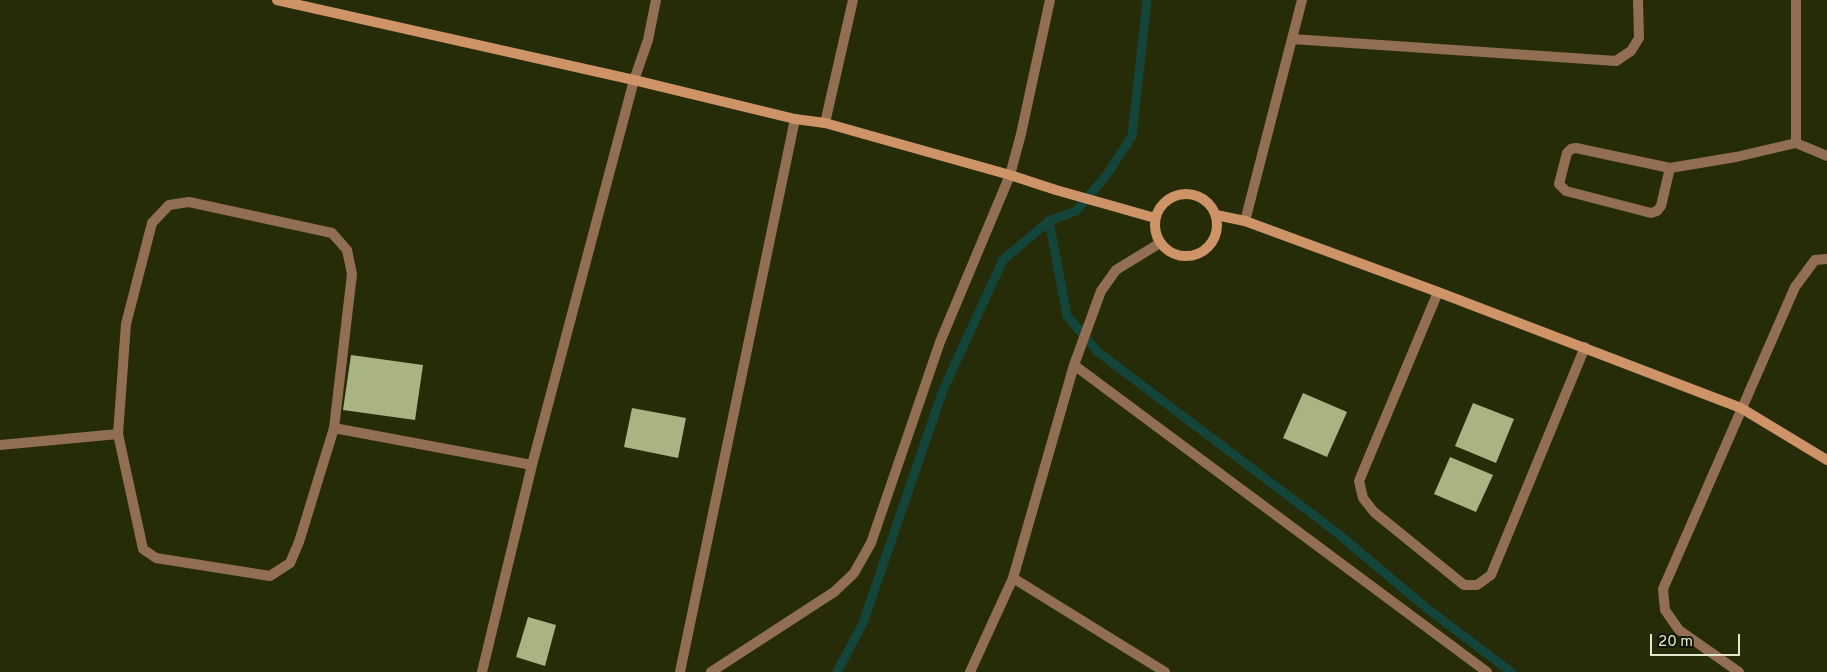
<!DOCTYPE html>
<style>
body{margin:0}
#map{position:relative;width:1827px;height:672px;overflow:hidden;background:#272c08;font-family:Overpass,sans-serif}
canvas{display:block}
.scale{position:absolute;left:1650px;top:634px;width:90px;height:22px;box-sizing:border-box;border:2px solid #e3e8cf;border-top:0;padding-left:6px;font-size:15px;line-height:18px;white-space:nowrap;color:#e3e8cf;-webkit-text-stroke:4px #101403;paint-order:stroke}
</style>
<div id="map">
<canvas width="1827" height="672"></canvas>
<div class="scale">20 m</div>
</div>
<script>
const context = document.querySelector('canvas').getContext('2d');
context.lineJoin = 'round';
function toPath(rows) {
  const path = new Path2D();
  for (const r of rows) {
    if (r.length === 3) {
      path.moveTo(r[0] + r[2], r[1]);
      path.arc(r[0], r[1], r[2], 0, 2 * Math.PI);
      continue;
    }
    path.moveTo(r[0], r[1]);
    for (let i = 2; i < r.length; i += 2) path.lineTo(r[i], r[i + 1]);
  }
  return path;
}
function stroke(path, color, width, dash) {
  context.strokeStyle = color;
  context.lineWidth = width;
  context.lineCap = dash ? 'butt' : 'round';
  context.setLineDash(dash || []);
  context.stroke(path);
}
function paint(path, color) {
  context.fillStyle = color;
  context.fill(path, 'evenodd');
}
const stream = toPath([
 [1049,221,1067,316,1098,352,1336,532,1424,606,1511,672],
 [837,672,863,623,943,390,1003,260,1049,221,1076,211,1106,176,1132,136,1147,0]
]);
const building = toPath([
 [351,355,423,365,415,420,343,410],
 [1303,393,1347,412,1327,457,1283,438],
 [1473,403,1514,419,1496,463,1455,446],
 [632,408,686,418,678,458,624,447],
 [1450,457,1493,475,1476,512,1434,494],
 [528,617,556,625,545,666,516,657]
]);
const street = toPath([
 [1292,39,1616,61,1631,51,1639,38,1638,0],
 [825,123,853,0],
 [1796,143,1796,0],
 [1670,168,1661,206,1657,211,1651,213,1566,191,1559,184,1567,153,1571,149,1576,148,1670,168,1736,157,1796,143,1827,156],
 [1245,221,1302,0],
 [1438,292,1359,481,1363,498,1374,512,1464,585,1477,585,1491,575,1585,347],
 [1074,365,1487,672],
 [118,434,143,549,156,558,270,576,290,563,299,542,334,428,532,465],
 [0,445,118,434,126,324,152,223,169,205,189,202,332,233,347,250,352,274,334,428],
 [1013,578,1165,672],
 [482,672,532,465,634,80,648,40,656,0],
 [680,672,795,119],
 [711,672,834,592,854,573,871,543,940,342,1010,175,1021,134,1050,0],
 [970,672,1013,578,1074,365,1101,291,1116,270,1160,243],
 [1739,672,1679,630,1665,610,1663,589,1795,287,1815,260,1827,259]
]);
const secondary = toPath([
 [277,0,634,80,795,119,825,123,1010,175,1056,190,1155,218],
 [1186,225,31],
 [1216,215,1245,221,1438,292,1741,408,1827,460]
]);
stroke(stream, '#14453b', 9);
paint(building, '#a9b482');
stroke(street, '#926e53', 10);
stroke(secondary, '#ce9468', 10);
</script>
